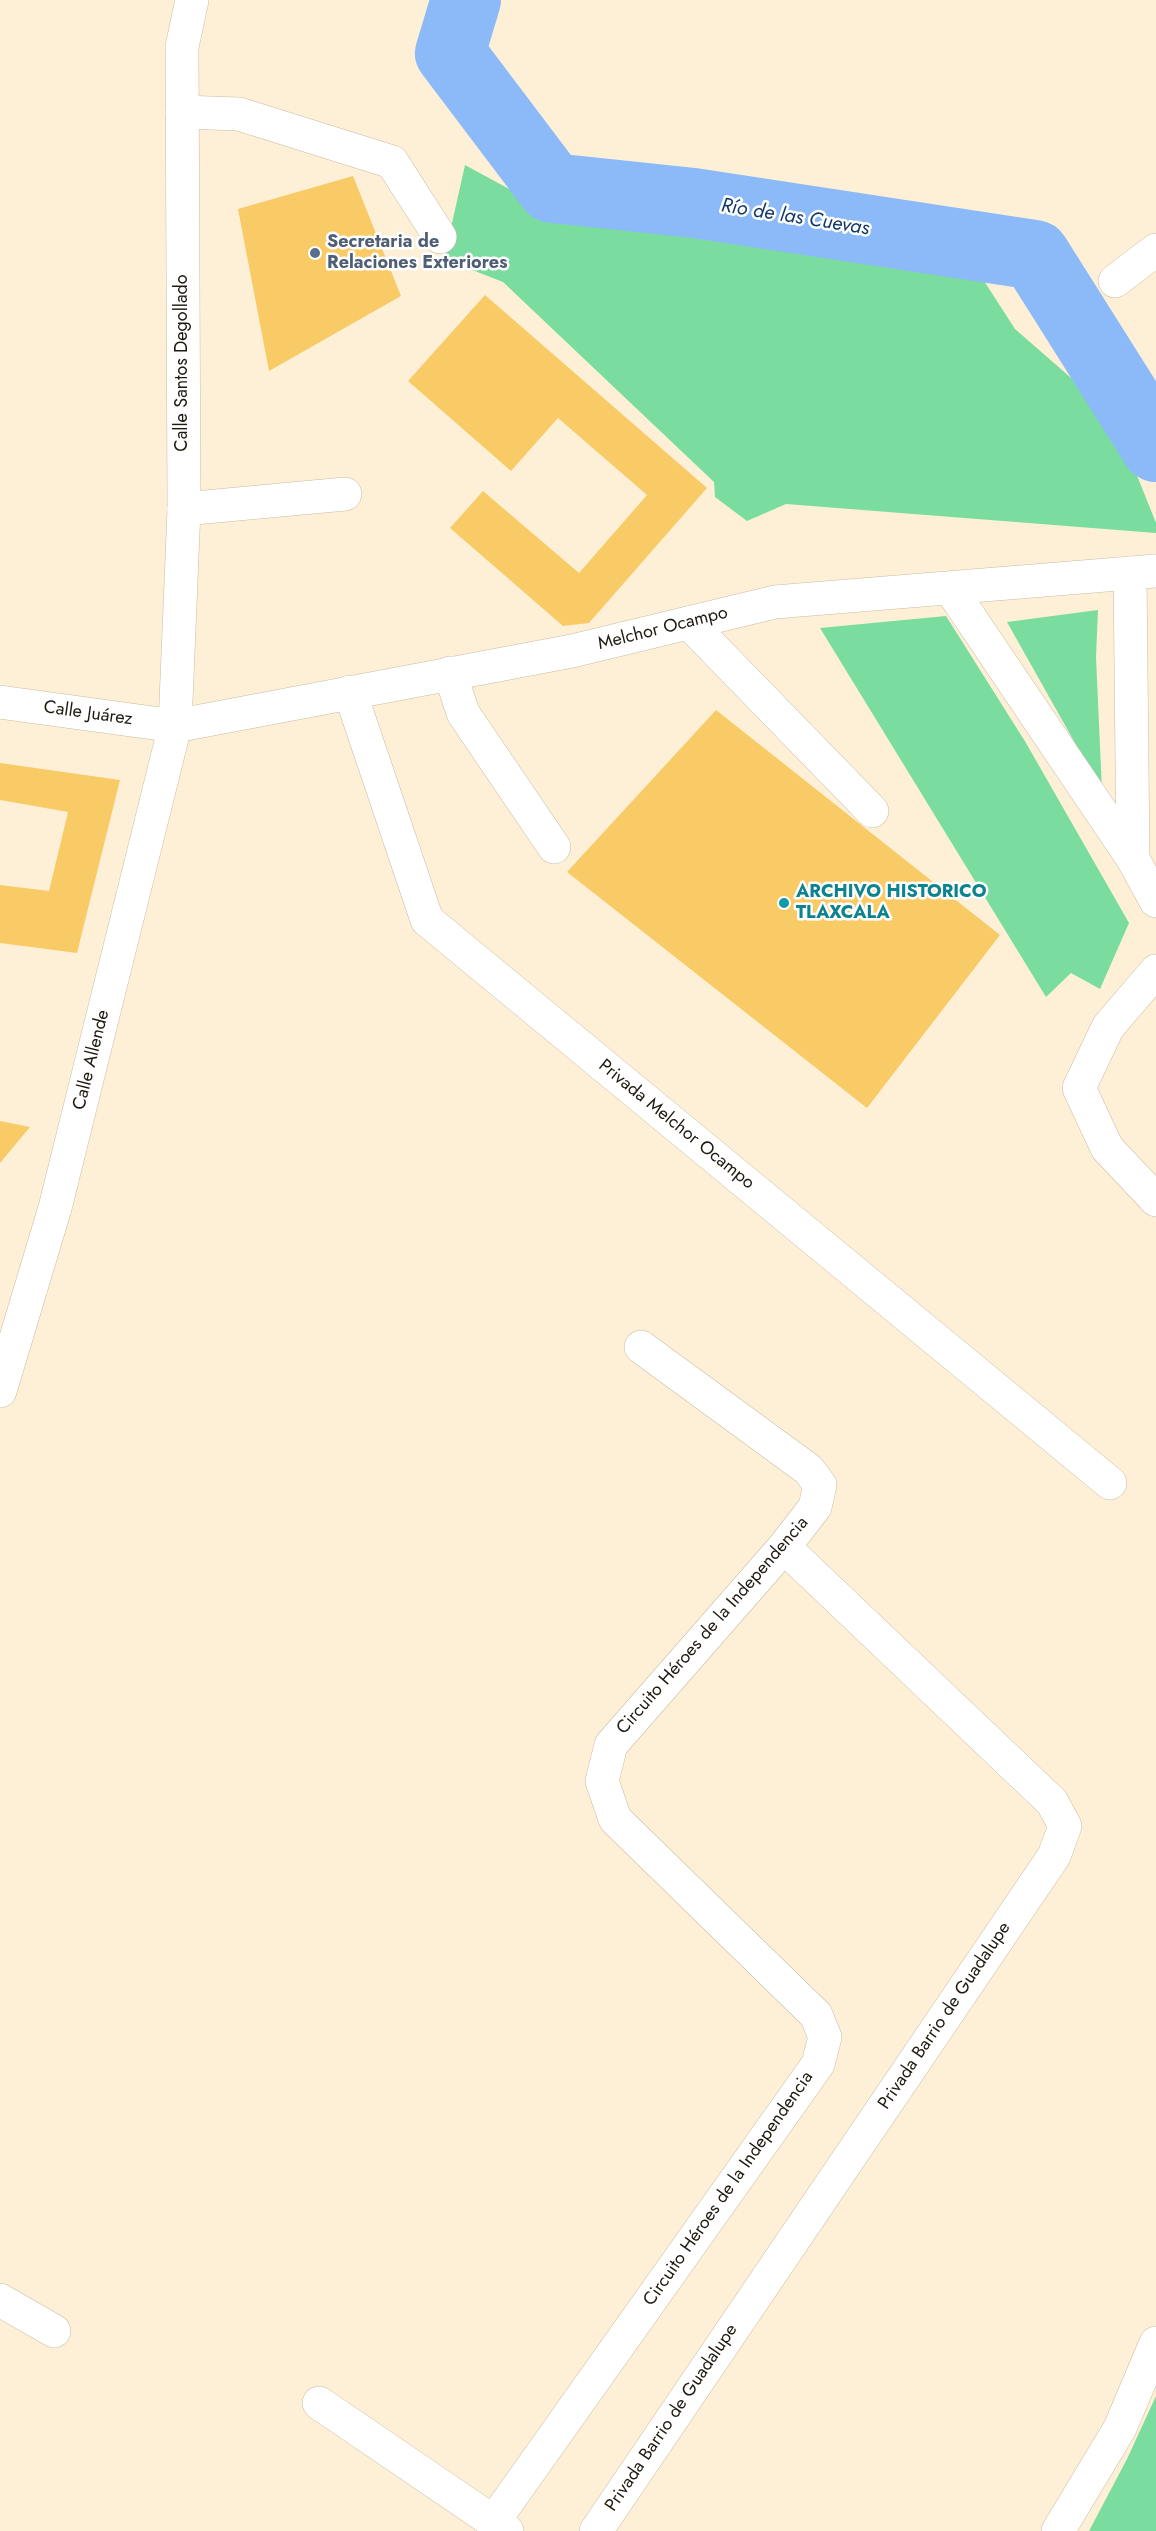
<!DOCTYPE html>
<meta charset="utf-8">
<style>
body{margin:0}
canvas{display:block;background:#fdf0d6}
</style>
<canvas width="1156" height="2531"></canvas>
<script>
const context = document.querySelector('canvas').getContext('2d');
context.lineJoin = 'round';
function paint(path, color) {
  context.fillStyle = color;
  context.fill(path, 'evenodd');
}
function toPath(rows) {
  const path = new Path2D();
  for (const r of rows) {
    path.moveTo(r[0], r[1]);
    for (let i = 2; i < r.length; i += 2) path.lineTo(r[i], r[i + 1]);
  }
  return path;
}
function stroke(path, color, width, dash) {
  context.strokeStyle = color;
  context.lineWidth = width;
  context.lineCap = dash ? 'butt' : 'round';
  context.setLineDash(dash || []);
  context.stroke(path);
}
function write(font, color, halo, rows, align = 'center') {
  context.font = font + ' Jost,sans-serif';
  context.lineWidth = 5;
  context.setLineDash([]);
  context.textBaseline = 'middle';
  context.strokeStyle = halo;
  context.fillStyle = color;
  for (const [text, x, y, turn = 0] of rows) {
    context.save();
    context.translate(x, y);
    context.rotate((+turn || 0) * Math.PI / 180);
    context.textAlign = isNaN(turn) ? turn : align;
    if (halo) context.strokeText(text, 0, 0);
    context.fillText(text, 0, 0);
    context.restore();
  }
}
const green = toPath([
 [465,165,544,208,785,226,806,242,890,245,966,253,1015,329,1078,384,1134,468,1156,523,1156,533,786,504,747,521,715,497,714,482,503,282,444,259],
 [1098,610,1096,657,1102,791,1007,622],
 [946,616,1026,743,1129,923,1100,989,1071,973,1046,997,820,628],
 [1156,2396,1156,2531,1089,2531,1127,2459]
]);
const river = toPath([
 [466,0,450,53,552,188,694,203,1035,255,1156,447]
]);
const building = toPath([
 [353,176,401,296,269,371,238,209],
 [485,295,707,488,589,623,563,626,450,528,483,491,579,573,647,495,558,418,511,471,408,381],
 [716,710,1000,935,867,1108,567,872],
 [0,763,120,780,77,953,0,943,0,885,49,891,68,812,0,800],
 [0,1121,30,1127,0,1163]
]);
const minor = toPath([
 [182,112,239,114,392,162,440,237],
 [1115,281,1156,250],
 [184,509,345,494],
 [689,623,872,811],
 [450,673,463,713,554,847],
 [350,692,427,920,1110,1483],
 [0,702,175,726],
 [1156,971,1108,1027,1079,1088,1107,1148,1156,1200],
 [0,2300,54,2331],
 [319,2403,507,2531],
 [494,2521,818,2064,825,2037,816,2015,615,1819,602,1781,611,1745,784,1547,815,1507,820,1485,809,1470,641,1347],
 [596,2531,1054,1856,1065,1826,1052,1802,784,1547]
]);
const major = toPath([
 [1130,573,1133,859],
 [950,588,1133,859,1156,901],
 [175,726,572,651,775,602,1156,571],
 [0,1391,55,1208,175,726,184,509,182,47,192,0],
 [1058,2531,1120,2428,1156,2343]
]);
const markers = [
 [315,253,6,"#5c6f8a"],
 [784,903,6,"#0f9aa8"]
];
const serviceNames = [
 ["Secretaria de",327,243],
 ["Relaciones Exteriores",327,264]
];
const streetNames = [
 ["Calle Santos Degollado",183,363,-90],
 ["Melchor Ocampo",663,629,-14],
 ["Calle Juárez",88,714,8],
 ["Calle Allende",92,1060,-76],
 ["Privada Melchor Ocampo",676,1125,39],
 ["Circuito Héroes de la Independencia",713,1626,-49],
 ["Privada Barrio de Guadalupe",945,2016,-56],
 ["Circuito Héroes de la Independencia",729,2189,-55],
 ["Privada Barrio de Guadalupe",672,2418,-56]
];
const cultureNames = [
 ["ARCHIVO HISTORICO",796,893],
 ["TLAXCALA",796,914]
];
const waterNames = [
 ["Río de las Cuevas",795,218,9]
];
paint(green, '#7adc9f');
stroke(river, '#8cbaf9', 70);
paint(building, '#f8cb67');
stroke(minor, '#c8bca3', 34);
stroke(major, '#c8bca3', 34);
stroke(minor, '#fff', 33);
stroke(major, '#fff', 33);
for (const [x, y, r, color] of markers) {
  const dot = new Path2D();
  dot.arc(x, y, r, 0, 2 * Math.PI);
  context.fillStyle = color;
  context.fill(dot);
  stroke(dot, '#fff', 2);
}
write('bold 18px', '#4e5e75', '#fff', serviceNames, 'left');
write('18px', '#1f1a11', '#fff', streetNames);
write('bold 18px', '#0d838f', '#fff', cultureNames, 'left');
write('italic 20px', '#113768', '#fff', waterNames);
</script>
